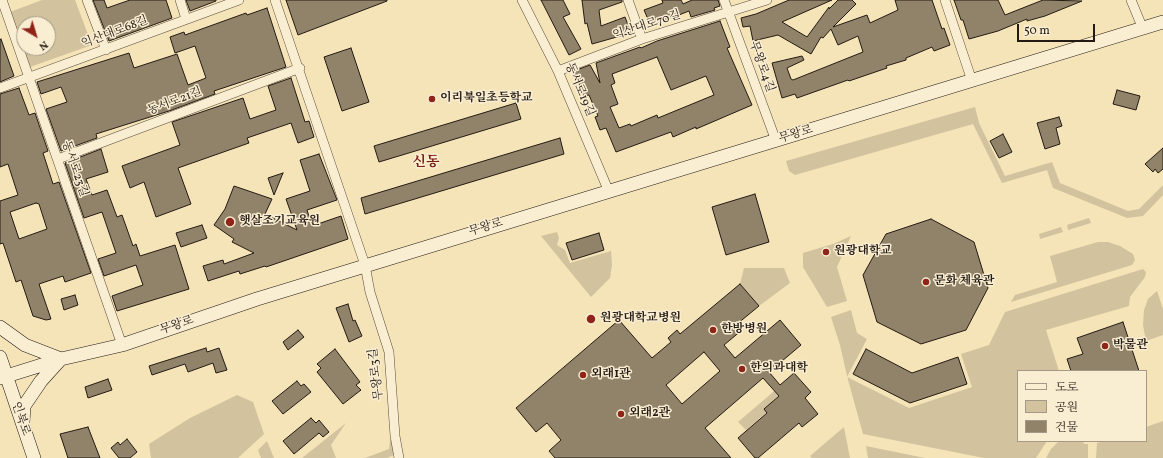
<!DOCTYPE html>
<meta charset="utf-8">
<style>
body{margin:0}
#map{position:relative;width:1163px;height:458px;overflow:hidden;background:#f6e4b9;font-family:Vollkorn,"Noto Serif KR",serif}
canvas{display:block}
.legend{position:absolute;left:1017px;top:370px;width:130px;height:72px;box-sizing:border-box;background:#f9edd2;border:1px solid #a39986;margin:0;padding:5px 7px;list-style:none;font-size:12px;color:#231a13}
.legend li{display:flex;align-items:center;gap:8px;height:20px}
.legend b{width:20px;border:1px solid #a39986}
.north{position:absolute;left:16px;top:16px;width:40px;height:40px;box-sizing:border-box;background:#f9edd2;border:1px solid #a39986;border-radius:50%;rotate:142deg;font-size:11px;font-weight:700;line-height:16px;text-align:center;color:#231a13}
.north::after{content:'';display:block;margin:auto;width:14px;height:18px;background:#8f2418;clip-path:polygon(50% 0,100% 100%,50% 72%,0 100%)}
.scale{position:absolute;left:1017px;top:24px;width:78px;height:18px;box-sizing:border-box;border:2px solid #231a13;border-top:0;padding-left:5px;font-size:12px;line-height:14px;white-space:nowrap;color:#231a13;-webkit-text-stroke:3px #f9edd2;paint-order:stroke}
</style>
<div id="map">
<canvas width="1163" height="458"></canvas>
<ul class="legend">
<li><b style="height:5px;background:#f9edd2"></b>도로</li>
<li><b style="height:11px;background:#d2c29d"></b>공원</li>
<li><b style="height:11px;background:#918369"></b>건물</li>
</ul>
<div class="north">N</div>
<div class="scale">50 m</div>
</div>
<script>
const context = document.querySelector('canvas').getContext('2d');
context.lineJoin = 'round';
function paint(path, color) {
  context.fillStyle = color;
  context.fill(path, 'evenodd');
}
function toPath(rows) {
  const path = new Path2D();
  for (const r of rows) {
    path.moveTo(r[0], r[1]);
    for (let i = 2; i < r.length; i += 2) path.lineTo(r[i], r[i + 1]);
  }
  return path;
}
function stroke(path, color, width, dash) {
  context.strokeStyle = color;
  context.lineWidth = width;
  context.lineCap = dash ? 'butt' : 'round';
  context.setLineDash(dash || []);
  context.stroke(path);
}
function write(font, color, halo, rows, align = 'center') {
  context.font = font + ' Vollkorn,"Noto Serif KR",serif';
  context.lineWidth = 3;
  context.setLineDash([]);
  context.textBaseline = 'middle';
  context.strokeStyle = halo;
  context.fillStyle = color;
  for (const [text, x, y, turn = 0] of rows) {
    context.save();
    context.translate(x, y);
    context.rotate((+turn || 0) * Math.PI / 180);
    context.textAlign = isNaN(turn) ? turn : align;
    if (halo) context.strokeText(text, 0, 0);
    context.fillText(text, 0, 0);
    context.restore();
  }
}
const green = toPath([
 [42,0,75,0,92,45,30,67,10,12],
 [24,24,48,24,48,48,24,48],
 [975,107,979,123,1005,176,1052,162,1060,183,1128,211,1139,209,1163,185,1163,195,1143,216,1127,218,1053,188,1047,170,1002,183,973,124,795,175,789,171,786,161],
 [1089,218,1091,223,1068,230,1067,225],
 [1061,227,1063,232,1040,239,1039,234],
 [557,232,559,238,557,245,565,250,570,263,611,251,612,265,610,278,591,297,541,236],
 [851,236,837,267,847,301,827,307,803,267,803,253,833,244],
 [1098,242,1108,242,1120,246,1133,254,1135,260,1132,265,1011,302,1015,295,1057,282,1050,256],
 [744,268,784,268,790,283,759,306,740,284],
 [1143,269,1146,272,1145,277,1130,297,1129,306,1046,330,1059,371,1018,371,1018,441,1047,441,1036,458,984,458,863,434,847,376,840,345,831,317,851,310,857,333,867,339,847,377,909,408,972,387,961,354,989,345,1005,312],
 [1157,291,1163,309,1163,335,1146,341,1143,325,1144,310,1148,299],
 [779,387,783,392,772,401,775,405,746,430,738,422],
 [237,395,253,402,264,434,238,458,151,458,149,444,190,418],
 [1163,421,1163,458,1096,458,1097,443,1104,441,1146,441,1146,427],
 [346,423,331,445,336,458,302,458],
 [844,427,850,458,812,458,810,456],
 [390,440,395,440,394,455,387,458,365,458,389,449],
 [267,441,274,458,261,458,258,450],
 [1059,441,1083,441,1084,444,1088,444,1088,458,1046,458,1051,449],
 [866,446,925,458,868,458]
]);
const building = toPath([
 [93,0,104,0,107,8,130,0,166,0,172,18,109,41,93,0],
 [186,0,216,0,216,1,190,11,186,0],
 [286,0,387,0,387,1,298,35,286,0],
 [541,0,563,0,570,14,563,17,581,49,569,55,541,0],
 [582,0,622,0,622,2,599,10,601,26,625,17,631,33,592,44,587,23,585,24,582,0],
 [662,0,681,0,683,4,692,0,718,0,720,6,714,8,715,10,691,17,689,11,651,26,644,10,663,3,662,0],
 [789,0,832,0,782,22,807,37,829,7,829,9,838,0,852,0,856,4,833,27,867,15,870,23,898,10,895,0,932,0,942,29,944,28,950,45,934,51,932,47,906,58,906,60,886,66,887,68,849,81,848,80,797,98,795,94,782,98,772,63,802,56,804,60,787,68,791,79,793,80,863,52,858,36,838,45,831,29,823,38,821,37,811,54,778,35,753,41,750,26,743,27,741,18,756,14,789,0],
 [954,0,998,0,1005,15,1043,0,1082,1,1045,16,1027,21,1027,19,998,31,969,39,963,20,961,20,954,0],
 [267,8,286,67,214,91,215,94,169,111,96,134,97,138,61,151,46,109,67,102,61,87,41,94,37,82,129,53,134,68,177,54,188,85,206,78,195,46,175,53,170,37,184,32,185,35,246,13,247,15,267,8],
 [720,21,730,47,727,48,752,105,696,129,696,127,673,137,671,132,616,152,606,128,600,130,595,117,598,116,589,95,584,96,574,71,590,65,600,83,596,63,640,47,641,48,657,41,720,21],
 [657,57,671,90,706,76,714,95,658,118,657,115,631,126,630,124,619,128,610,107,618,104,611,85,615,83,612,74,657,57],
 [1,39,14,76,0,82,0,40,1,39],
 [351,48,369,102,342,111,324,57,351,48],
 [291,78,305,122,309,121,314,137,298,143,291,123,247,138,249,143,178,168,191,204,156,217,144,182,130,188,122,166,180,145,172,122,243,98,250,119,276,110,268,86,291,78],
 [19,88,29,115,35,113,48,151,43,153,53,184,59,182,91,273,65,282,63,276,39,284,51,319,46,320,33,316,21,280,16,282,3,243,0,244,0,201,18,195,8,164,0,167,0,94,19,88],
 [36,203,39,204,47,229,19,239,10,212,36,203],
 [1117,90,1140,96,1136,110,1113,104,1117,90],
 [516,103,521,119,379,162,374,146,516,103],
 [1059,117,1062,126,1056,128,1060,144,1045,149,1037,123,1059,117],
 [1003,134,1012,152,999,158,990,141,1003,134],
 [560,138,564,154,365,214,361,198,560,138],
 [1163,148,1163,169,1158,173,1155,169,1153,172,1145,164,1163,148],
 [101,149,108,172,86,179,92,195,107,190,117,217,122,215,133,246,136,244,140,256,175,245,189,289,117,311,112,296,143,285,136,265,104,276,98,259,116,253,102,212,84,218,65,163,101,149],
 [319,154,337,200,307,210,312,226,341,216,348,239,266,267,265,266,240,274,239,271,208,281,203,266,223,260,224,264,254,253,232,242,234,239,214,225,225,209,234,186,272,199,265,214,297,230,286,199,310,191,300,160,319,154],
 [283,173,274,195,268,178,283,173],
 [755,194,769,242,726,255,712,207,755,194],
 [931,219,974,242,988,288,966,330,921,344,877,322,863,275,886,234,931,219],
 [202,225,207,238,181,247,176,233,202,225],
 [599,233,604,250,572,260,566,243,599,233],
 [740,284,759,306,737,324,742,330,724,345,735,358,780,320,801,345,769,372,780,385,794,373,811,392,805,398,818,414,802,427,799,423,758,458,755,458,738,438,767,413,764,409,779,396,763,378,705,428,731,458,555,458,549,451,561,440,547,423,536,432,516,408,619,320,652,358,671,342,668,338,677,330,680,334,740,284],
 [704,352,720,371,682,404,666,385,704,352],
 [75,295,78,305,64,310,61,299,75,295],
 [348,304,353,321,355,320,362,336,349,342,336,308,348,304],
 [1123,322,1139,371,1071,371,1067,359,1083,354,1077,338,1123,322],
 [298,330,304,337,288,350,283,342,298,330],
 [206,348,207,352,219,348,227,370,216,373,213,363,188,372,185,364,152,375,149,366,206,348],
 [335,349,360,382,356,385,361,390,343,404,317,372,321,368,317,364,335,349],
 [866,349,912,373,958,357,967,384,910,403,853,374,866,349],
 [108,379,112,390,88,398,85,387,108,379],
 [297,381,301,386,304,384,311,392,283,414,272,401,297,381],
 [311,418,316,423,319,420,329,432,323,437,319,433,294,454,283,441,311,418],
 [88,427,100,458,68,458,60,434,88,427],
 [127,439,137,452,130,458,119,458,111,448,118,442,120,445,127,439]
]);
const street = toPath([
 [2,0,122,345],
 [87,0,106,50],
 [180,0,186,19],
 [275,0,365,265,370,292,389,352,395,436,399,458],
 [522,0,558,71,609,192],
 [628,0,642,39],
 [724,0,776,141],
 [945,0,972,81],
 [1131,0,1143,29],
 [558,71,642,39,767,0],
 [0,88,239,0],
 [58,159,300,68]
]);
const secondary = toPath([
 [0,327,25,345,61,359],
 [0,357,34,458],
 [0,378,61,359,122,345,257,299,1163,22],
 [23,422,24,406,41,381,60,360]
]);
const markers = [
 [432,99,4,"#8f2418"],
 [230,222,5,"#8f2418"],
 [826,252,4,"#8f2418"],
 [926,282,4,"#8f2418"],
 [591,319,5,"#8f2418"],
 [713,330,4,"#8f2418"],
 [1105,346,4,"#8f2418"],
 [742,369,4,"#8f2418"],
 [583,375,4,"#8f2418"],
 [621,414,4,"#8f2418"]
];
const streetNames = [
 ["익산대로70길",647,26,-18],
 ["익산대로68길",115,33,-21],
 ["무왕로4길",761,67,70],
 ["동서로19길",579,90,67],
 ["동서로21길",175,102,-21],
 ["무왕로",796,135,-17],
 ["동서로23길",74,169,71],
 ["무왕로",486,228,-17],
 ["무왕로",177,326,-19],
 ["무왕로3길",377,374,-97],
 ["인북로",20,419,71]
];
const poiNames = [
 ["이리북일초등학교",440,99],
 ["햇살조기교육원",239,222],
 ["원광대학교",834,252],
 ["문화 체육관",934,282],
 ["원광대학교병원",600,319],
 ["한방병원",721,330],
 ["박물관",1113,346],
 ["한의과대학",750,369],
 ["외래1관",591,375],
 ["외래2관",629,414]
];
const quarterNames = [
 ["신동",426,163]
];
paint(green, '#d2c29d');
paint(building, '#918369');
stroke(building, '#231a13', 1);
stroke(street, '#584c3c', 10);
stroke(secondary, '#231a13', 14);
stroke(street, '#f9edd2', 9);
stroke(secondary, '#f9edd2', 13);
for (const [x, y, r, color] of markers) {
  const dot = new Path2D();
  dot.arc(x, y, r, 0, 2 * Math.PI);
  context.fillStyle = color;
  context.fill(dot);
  stroke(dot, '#f9edd2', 1.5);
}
write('12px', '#231a13', '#f9edd2', streetNames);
write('bold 12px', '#231a13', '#f9edd2', poiNames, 'left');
write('bold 14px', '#7a1f14', '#f9edd2', quarterNames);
</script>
